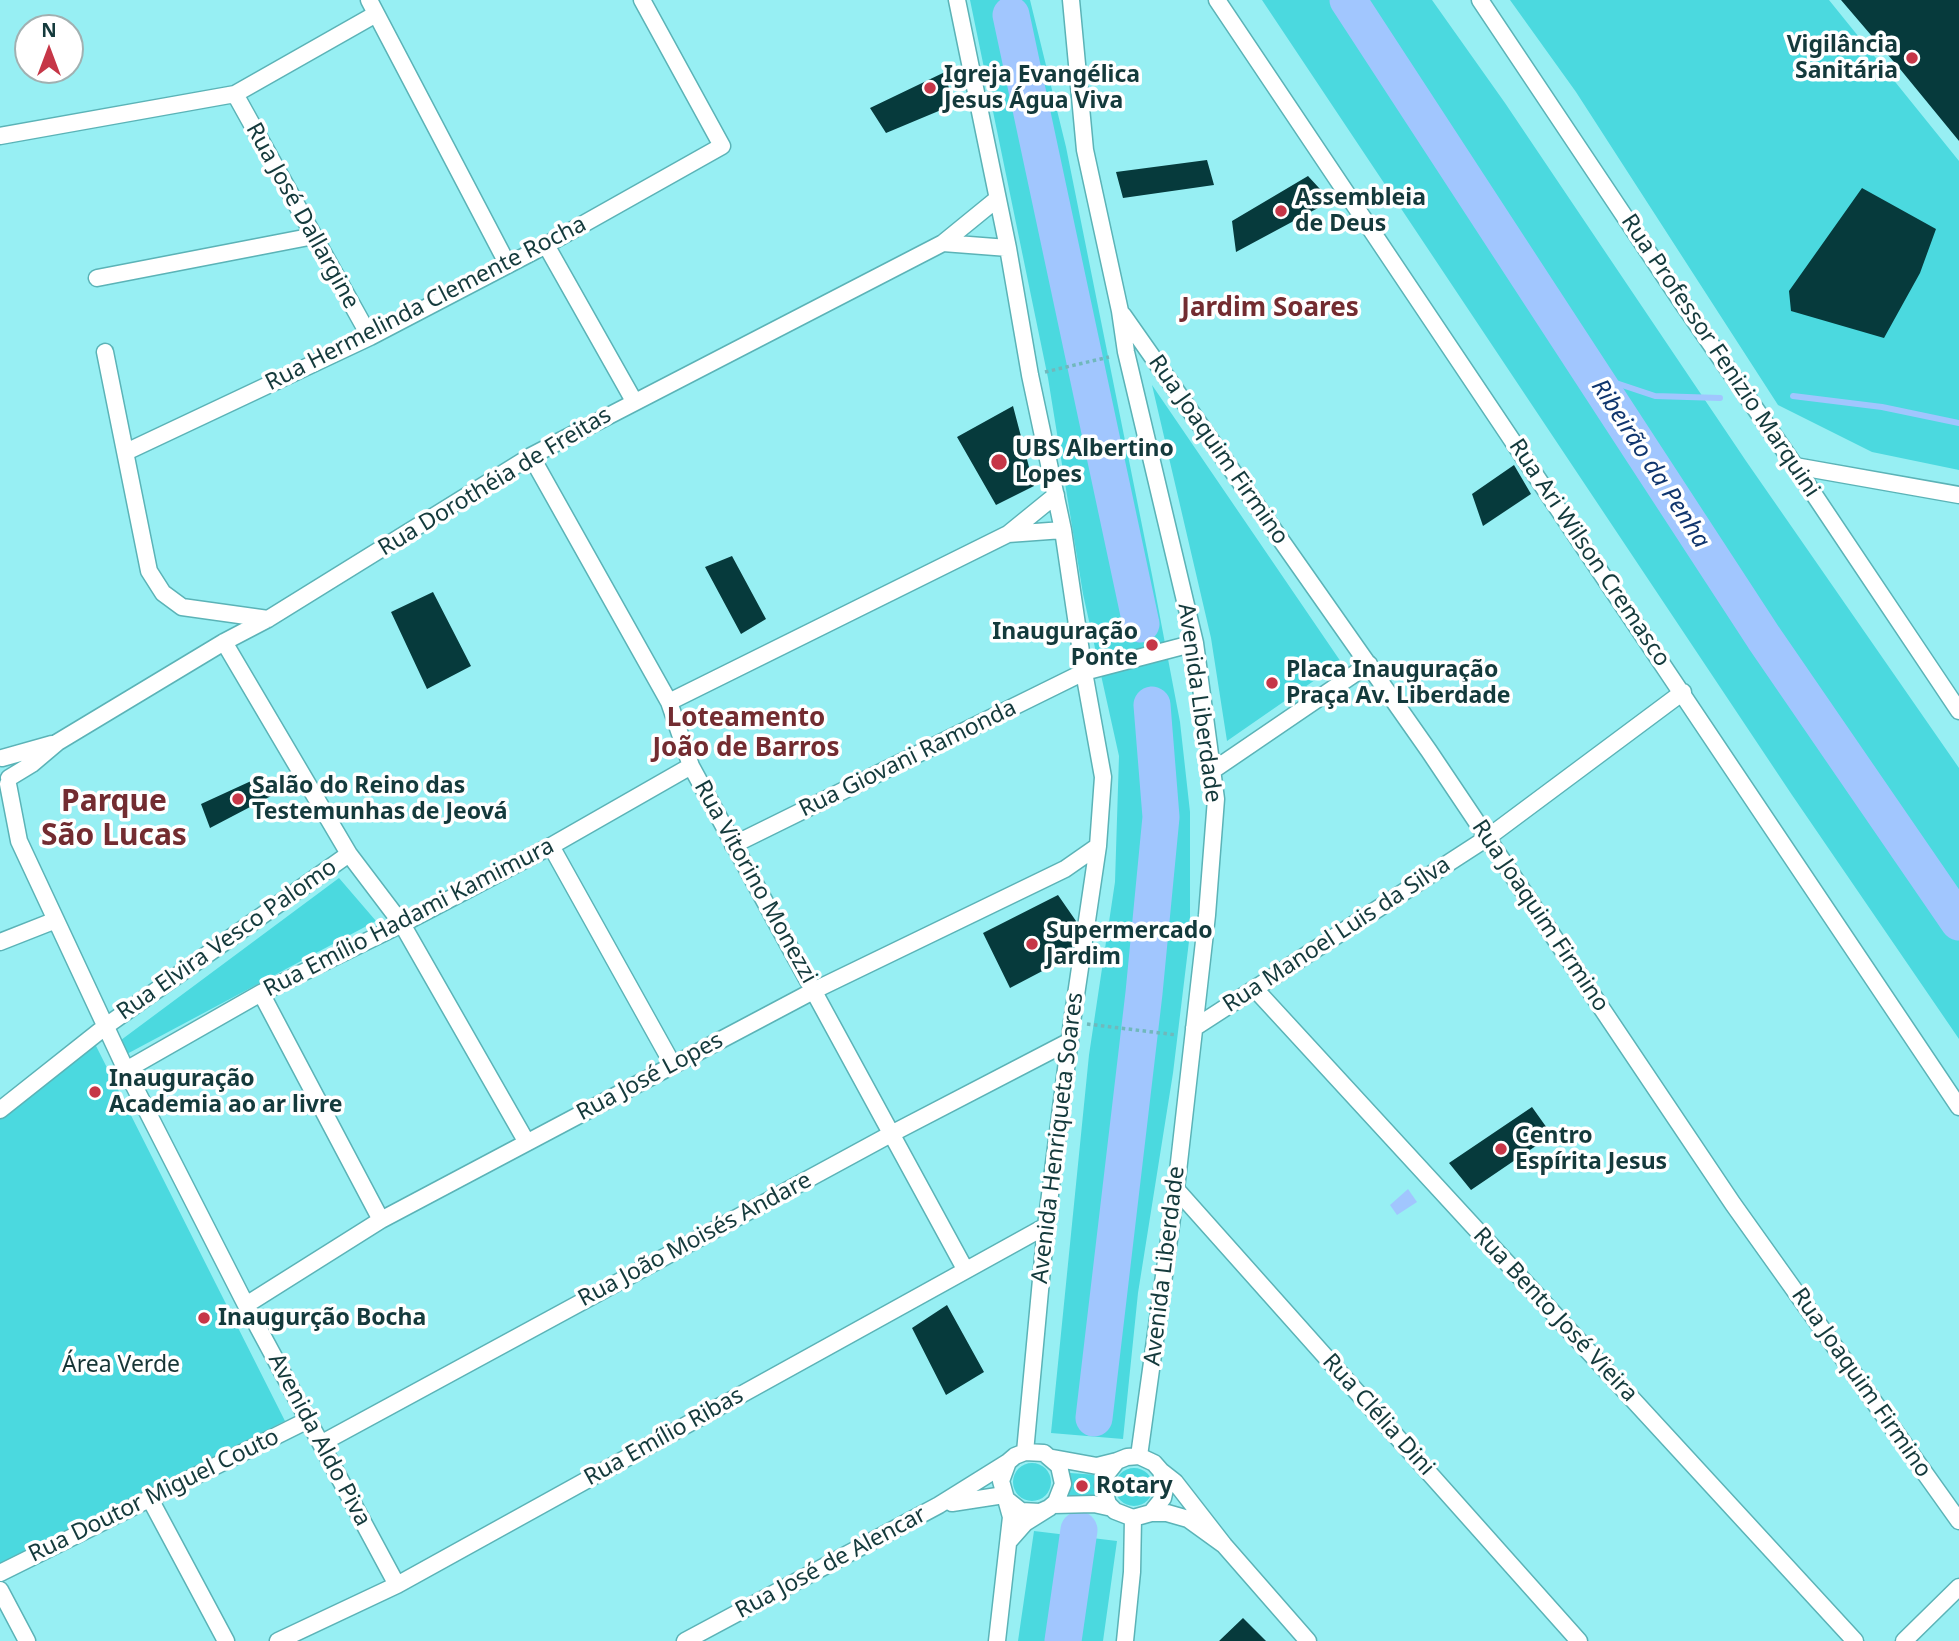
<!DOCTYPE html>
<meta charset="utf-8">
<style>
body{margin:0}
#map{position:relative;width:1959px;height:1641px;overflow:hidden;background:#97eff3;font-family:"Noto Sans",sans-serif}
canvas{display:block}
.north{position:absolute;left:14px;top:14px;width:70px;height:70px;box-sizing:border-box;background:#fff;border:2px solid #a1b0b1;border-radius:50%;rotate:0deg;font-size:19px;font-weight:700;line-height:28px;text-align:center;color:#143a3c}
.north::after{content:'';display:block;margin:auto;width:24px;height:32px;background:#c63647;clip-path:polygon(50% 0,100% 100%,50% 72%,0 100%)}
</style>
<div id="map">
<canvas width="1959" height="1641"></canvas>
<div class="north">N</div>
</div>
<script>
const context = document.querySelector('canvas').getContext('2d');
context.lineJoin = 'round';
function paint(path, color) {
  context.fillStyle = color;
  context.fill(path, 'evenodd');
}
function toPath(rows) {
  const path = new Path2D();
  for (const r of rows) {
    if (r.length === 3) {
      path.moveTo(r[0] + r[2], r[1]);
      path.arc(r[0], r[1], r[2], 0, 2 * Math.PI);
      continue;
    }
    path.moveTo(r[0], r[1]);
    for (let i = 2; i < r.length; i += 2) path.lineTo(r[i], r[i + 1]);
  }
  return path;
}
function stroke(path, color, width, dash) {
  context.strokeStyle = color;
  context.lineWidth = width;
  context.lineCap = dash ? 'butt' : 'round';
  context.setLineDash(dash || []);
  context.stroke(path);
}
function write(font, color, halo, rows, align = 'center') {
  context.font = font + ' "Noto Sans",sans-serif';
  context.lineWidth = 7;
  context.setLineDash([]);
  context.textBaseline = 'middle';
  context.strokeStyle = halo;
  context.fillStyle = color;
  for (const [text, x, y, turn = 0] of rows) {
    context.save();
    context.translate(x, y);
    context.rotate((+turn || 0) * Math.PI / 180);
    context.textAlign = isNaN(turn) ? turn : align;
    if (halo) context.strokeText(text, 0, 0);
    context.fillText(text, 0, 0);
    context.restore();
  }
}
const green = toPath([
 [970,0,1030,0,1066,147,1152,575,1180,722,1190,812,1190,933,1173,1073,1138,1293,1123,1439,1051,1433,1089,1055,1115,882,1119,756,1083,594,1048,378],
 [1262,0,1432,0,1505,103,1746,461,1959,768,1959,1039,1792,795],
 [1510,0,1829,0,1959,161,1959,470,1872,452,1778,405,1576,92],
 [1152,385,1341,662,1227,741,1211,638],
 [339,878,376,921,125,1055,117,1043],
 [91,1036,285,1421,0,1564,0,1113],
 [1032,1482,19],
 [1134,1487,19],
 [1070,1473,1098,1475,1096,1500,1068,1498],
 [1034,1531,1117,1541,1103,1641,1018,1641]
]);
const water = toPath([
 [1408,1189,1417,1202,1397,1215,1390,1205]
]);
const stream = toPath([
 [1592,375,1655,396,1720,398],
 [1793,396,1882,407,1959,423]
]);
const river = toPath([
 [1348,0,1764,638,1959,922],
 [1011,15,1141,624],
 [1094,1418,1144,993,1161,817,1152,705],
 [1063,1641,1079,1530]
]);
const building = toPath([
 [1841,0,1959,0,1959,141,1900,69],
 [945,72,953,105,886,133,870,108],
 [1207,160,1214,185,1123,198,1116,172],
 [1308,176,1331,201,1236,252,1232,221],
 [1862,188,1936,229,1920,273,1884,338,1791,311,1789,291],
 [1013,406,1034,486,996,505,957,437],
 [1514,465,1531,494,1483,526,1472,494],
 [732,556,766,619,741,634,705,567],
 [433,592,471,666,427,689,391,612],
 [262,776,273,795,210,828,201,804],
 [1058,895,1076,921,1071,956,1010,988,983,933],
 [1532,1107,1552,1135,1471,1190,1449,1163],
 [947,1305,984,1372,946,1395,912,1328],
 [1243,1618,1266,1641,1219,1641]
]);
const path = toPath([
 [1045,372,1109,357],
 [1087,1024,1177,1035]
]);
const street = toPath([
 [369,0,508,265],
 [957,0,1008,248,1030,375,1063,530,1084,672,1103,777,1098,846,1072,1022,1046,1226,1025,1452],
 [1071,0,1085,150,1120,311,1126,352,1195,643,1216,799,1207,915,1176,1189,1139,1456],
 [1217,0,1959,1107],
 [1480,0,1683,304,1795,466,1959,711],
 [235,94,370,337],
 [0,136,235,94,376,14],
 [943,243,1008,248],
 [546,245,634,401],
 [97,278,314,236],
 [1123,315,1429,751,1733,1204,1959,1521],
 [105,352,149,571,163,593,182,607,268,619],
 [126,452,370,337,546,245,722,146,642,0],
 [531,456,669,702,691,766,965,1269],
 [1795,466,1959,495],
 [1008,534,1063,530],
 [224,642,349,854,402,924,526,1141],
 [669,702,1008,534,1056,495],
 [2,758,52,744],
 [1212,771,1369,664],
 [9,778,32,764,58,742,224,642,268,619,531,456,943,243,997,199],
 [8,784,19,841,126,1070,246,1305,397,1585],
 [733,845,1084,672,1195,643],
 [551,846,673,1065],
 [0,942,56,920],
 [1256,990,1855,1641],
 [261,993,381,1220],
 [1194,1028,1487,838,1683,692],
 [126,1070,261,993,402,924,551,846,691,766],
 [0,1110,106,1026,349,854],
 [1176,1189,1579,1641],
 [246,1305,381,1220,815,990,1065,869,1098,846],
 [322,1443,891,1134,1070,1041],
 [1053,1458,1097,1466,1117,1461],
 [1161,1471,1175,1482,1224,1545,1308,1641],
 [150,1499,226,1641],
 [952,1503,1004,1495],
 [1053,1505,1094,1504,1112,1508],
 [1151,1513,1163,1498,1165,1489,1161,1471,1154,1463,1139,1456,1127,1457,1117,1461,1105,1476,1103,1486,1108,1504,1115,1511,1133,1518,1151,1513,1167,1513,1188,1519,1224,1545],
 [1010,1540,1025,1523,1049,1508,1056,1502,1063,1484,1059,1466,1044,1453,1025,1452,1015,1456,1008,1462,1001,1481,1006,1499,1021,1511,1040,1512,1049,1508],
 [0,1573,308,1420],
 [0,1590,27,1641],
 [278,1641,397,1585,1046,1226],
 [685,1641,939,1505,1008,1462],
 [997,1641,1011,1517,1006,1499],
 [1125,1641,1132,1572,1133,1518],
 [1904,1641,1959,1587]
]);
const markers = [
 [1912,58,7,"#c63647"],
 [930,88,7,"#c63647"],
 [1281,211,7,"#c63647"],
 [999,462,9,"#c63647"],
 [1152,645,7,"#c63647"],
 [1272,683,7,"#c63647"],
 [238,799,7,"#c63647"],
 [1032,944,7,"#c63647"],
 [95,1092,7,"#c63647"],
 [1501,1149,7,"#c63647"],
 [204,1318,7,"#c63647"],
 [1082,1486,7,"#c63647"]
];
const poiNames = [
 ["Vigilância",1898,45,"right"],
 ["Sanitária",1898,71,"right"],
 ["Igreja Evangélica",944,75],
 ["Jesus Água Viva",944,101],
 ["Assembleia",1295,198],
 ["de Deus",1295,224],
 ["UBS Albertino",1015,449],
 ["Lopes",1015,475],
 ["Inauguração",1138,632,"right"],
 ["Ponte",1138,658,"right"],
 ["Placa Inauguração",1286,670],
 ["Praça Av. Liberdade",1286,696],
 ["Salão do Reino das",252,786],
 ["Testemunhas de Jeová",252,812],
 ["Supermercado",1046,931],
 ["Jardim",1046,957],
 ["Inauguração",109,1079],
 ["Academia ao ar livre",109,1105],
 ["Centro",1515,1136],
 ["Espírita Jesus",1515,1162],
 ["Inaugurção Bocha",218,1318],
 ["Rotary",1096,1486]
];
const streetNames = [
 ["Rua José Dallargine",302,216,61],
 ["Rua Hermelinda Clemente Rocha",426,304,-27],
 ["Rua Professor Fenizio Marquini",1720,356,56],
 ["Rua Joaquim Firmino",1218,450,55],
 ["Rua Dorothéia de Freitas",495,482,-31],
 ["Rua Ari Wilson Cremasco",1589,553,56],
 ["Avenida Liberdade",1199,703,82],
 ["Rua Giovani Ramonda",908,759,-26],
 ["Rua Vitorino Monezzi",755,882,61],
 ["Rua Joaquim Firmino",1540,916,56],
 ["Rua Emílio Hadami Kamimura",409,918,-27],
 ["Rua Manoel Luis da Silva",1337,935,-33],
 ["Rua Elvira Vesco Palomo",227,940,-35],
 ["Rua José Lopes",650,1077,-28],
 ["Avenida Henriqueta Soares",1058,1138,-83],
 ["Rua João Moisés Andare",695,1240,-28],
 ["Avenida Liberdade",1165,1266,-83],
 ["Rua Bento José Vieira",1555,1315,47],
 ["Rua Joaquim Firmino",1861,1383,55],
 ["Rua Clélia Dini",1378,1415,48],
 ["Rua Emílio Ribas",664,1437,-29],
 ["Avenida Aldo Piva",319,1440,62],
 ["Rua Doutor Miguel Couto",154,1496,-26],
 ["Rua José de Alencar",831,1563,-28]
];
const parkNames = [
 ["Área Verde",121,1365]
];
const waterNames = [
 ["Ribeirão da Penha",1650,464,57]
];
const quarterNames = [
 ["Jardim Soares",1270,309],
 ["Loteamento",746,719],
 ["João de Barros",746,749]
];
const districtNames = [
 ["Parque",114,802],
 ["São Lucas",114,836]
];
paint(green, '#4bd9df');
paint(water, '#a1c6fe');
stroke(stream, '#a1c6fe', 6);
stroke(river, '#a1c6fe', 37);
paint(building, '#063a3c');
stroke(street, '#5bb3b7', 19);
stroke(path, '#70b8bc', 3.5, [3.5, 3.5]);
stroke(street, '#fff', 16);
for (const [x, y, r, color] of markers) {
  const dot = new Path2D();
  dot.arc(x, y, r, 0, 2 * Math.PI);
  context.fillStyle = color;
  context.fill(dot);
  stroke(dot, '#fff', 2.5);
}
write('bold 23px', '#143a3c', '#fff', poiNames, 'left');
write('23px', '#143a3c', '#fff', streetNames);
write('23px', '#173536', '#fff', parkNames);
write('italic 24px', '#10366e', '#fff', waterNames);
write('bold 26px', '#732c31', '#fff', quarterNames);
write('bold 30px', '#732c31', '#fff', districtNames);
</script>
